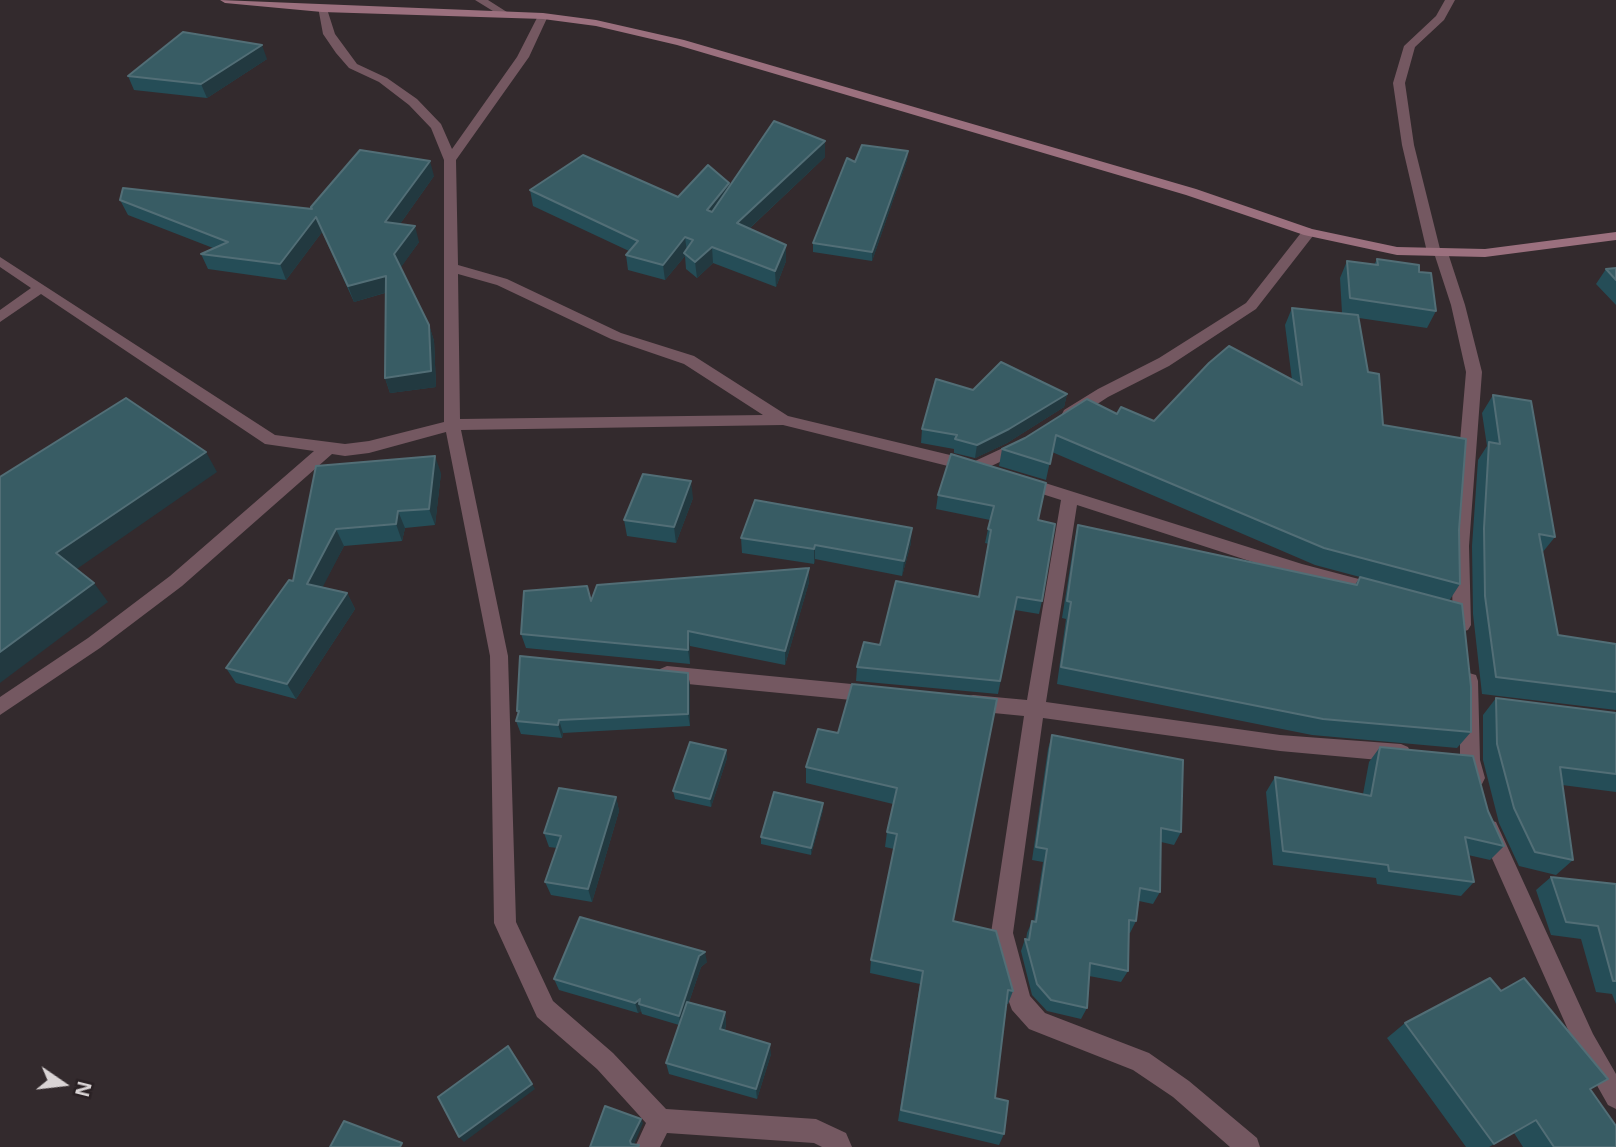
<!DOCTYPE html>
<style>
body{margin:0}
#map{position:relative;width:1616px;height:1147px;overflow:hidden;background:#332a2d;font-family:"Open Sans",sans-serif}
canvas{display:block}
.north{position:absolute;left:28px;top:1049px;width:70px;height:70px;-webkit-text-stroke:5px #292023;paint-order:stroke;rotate:104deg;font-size:19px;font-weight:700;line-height:28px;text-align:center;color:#dad4d5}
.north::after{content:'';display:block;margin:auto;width:24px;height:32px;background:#dad4d5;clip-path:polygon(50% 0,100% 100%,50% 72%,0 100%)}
</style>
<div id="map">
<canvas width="1616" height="1147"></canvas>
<div class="north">N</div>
</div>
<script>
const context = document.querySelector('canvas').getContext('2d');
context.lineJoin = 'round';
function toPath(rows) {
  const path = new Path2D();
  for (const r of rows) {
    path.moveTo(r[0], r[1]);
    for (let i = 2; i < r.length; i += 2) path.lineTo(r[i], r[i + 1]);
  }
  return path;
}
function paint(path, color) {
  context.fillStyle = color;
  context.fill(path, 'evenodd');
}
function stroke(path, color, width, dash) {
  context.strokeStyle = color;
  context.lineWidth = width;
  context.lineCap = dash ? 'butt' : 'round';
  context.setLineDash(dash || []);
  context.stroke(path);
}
const street = toPath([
 [475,0,488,0,510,14,501,16,475,0],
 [1445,0,1455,0,1444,20,1415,47,1405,83,1414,145,1440,249,1448,253,1465,305,1482,372,1469,546,1471,625,1468,630,1462,632,1456,630,1453,625,1451,546,1466,372,1451,305,1435,256,1427,252,1402,145,1393,83,1404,46,1436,16,1445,0],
 [318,7,327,9,335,34,357,64,387,78,417,99,441,124,452,149,517,57,539,14,548,16,529,57,456,160,458,265,507,279,621,333,694,356,788,416,975,461,1020,440,1028,446,1026,450,976,473,783,425,461,430,508,656,516,922,553,1001,613,1053,666,1109,816,1119,846,1133,852,1147,822,1147,814,1143,667,1133,660,1147,635,1147,646,1123,597,1069,537,1017,494,923,490,656,446,432,369,453,345,456,332,454,182,586,100,648,0,715,0,697,88,638,170,576,314,451,265,444,41,294,0,322,0,310,31,288,0,267,0,257,275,435,345,444,369,441,444,422,444,160,431,128,409,105,379,82,349,68,336,53,323,34,318,7],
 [458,274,497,285,611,339,684,364,763,415,460,419,458,274],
 [1309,228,1316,232,1256,309,1169,366,1108,397,1076,418,1064,418,1062,414,1064,410,1098,389,1159,358,1246,303,1304,229,1309,228],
 [1023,476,1302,564,1374,583,1380,585,1383,590,1380,595,1374,597,1302,578,1077,505,1046,702,1280,735,1401,744,1408,747,1411,753,1408,759,1401,762,1280,751,1043,718,1013,933,1030,996,1045,1013,1149,1053,1189,1081,1257,1138,1260,1147,1230,1147,1173,1097,1133,1070,1029,1029,1012,1010,1009,1002,991,933,1024,716,973,711,966,709,963,703,966,697,973,695,1027,700,1061,500,1017,486,1015,482,1023,476],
 [667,666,872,686,879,688,881,694,879,700,872,702,667,682,660,679,658,674,660,669,667,666],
 [1469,673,1476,675,1478,681,1480,760,1485,778,1482,784,1475,787,1468,784,1460,760,1460,681,1462,675,1469,673],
 [1489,820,1496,822,1593,1034,1616,1074,1616,1109,1608,1105,1577,1050,1479,829,1482,822,1489,820]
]);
const secondary = toPath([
 [220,0,543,13,596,20,684,40,1196,189,1312,229,1397,247,1485,249,1616,232,1616,240,1485,257,1397,255,1304,235,1186,195,677,45,596,26,543,19,322,12,225,3,220,0]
]);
const wall = toPath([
 [267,59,207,98,134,90,128,76],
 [908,151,907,160,872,261,813,252,813,243,855,162],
 [825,157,749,229,786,261,776,287,713,263,697,278,686,269,685,256,665,280,628,270,626,255,629,251,533,206,530,190,678,197,729,183,730,186],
 [434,176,400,224,419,242,400,268,429,325,434,341,436,387,390,393,385,378,385,293,354,302,322,232,286,280,208,269,201,254,213,248,128,215,120,200,312,209],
 [1377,259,1419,272,1436,311,1427,328,1359,318,1368,372,1383,425,1459,530,1460,584,1449,601,1471,732,1457,748,1312,735,1057,684,1066,619,1062,618,1074,543,1078,525,1355,585,1360,577,1315,565,1052,452,1046,480,999,466,1002,449,1117,414,1154,421,1292,380,1285,325,1292,308,1342,313,1340,278,1347,261,1374,265],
 [1616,268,1616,305,1596,284,1606,269],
 [973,390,1067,394,1064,407,1007,443,975,458,954,453,954,449,921,443,922,429],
 [1493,395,1555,537,1542,553,1558,635,1616,644,1616,710,1482,694,1473,614,1472,546,1478,460,1487,446,1482,413],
 [951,454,1038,520,1042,601,1039,614,1015,610,998,694,856,681,857,667,880,645,979,597,989,544,985,543,990,520,936,509,938,495],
 [316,466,441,473,435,525,405,528,402,541,344,546,322,587,347,593,355,609,296,699,236,683,226,668,293,581],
 [693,498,676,543,627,536,624,520],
 [741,538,911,543,902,576,815,559,814,564,742,553],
 [809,582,785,665,690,646,690,664,526,648,521,634,591,601],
 [688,673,690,686,690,726,563,733,562,738,521,734,516,721,518,714,517,711],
 [1496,698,1616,713,1616,792,1562,785,1573,860,1556,875,1519,866,1499,823,1483,760,1483,715],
 [997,699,953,921,1013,991,1008,1004,1007,1004,995,1098,1004,1134,999,1145,898,1121,920,984,870,973,871,960,894,849,885,847,887,832,893,804,806,783,806,767,838,733],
 [1052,735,1181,832,1174,845,1161,842,1160,892,1153,904,1139,901,1136,921,1130,933,1128,933,1128,971,1121,982,1089,976,1087,1008,1081,1019,1047,1011,1032,995,1021,951,1025,939,1026,940,1027,933,1032,921,1034,921,1043,862,1032,860,1048,749],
 [1380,747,1488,811,1504,846,1490,860,1468,855,1474,882,1461,896,1377,884,1376,878,1273,865,1266,792,1275,777,1363,794,1369,762],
 [726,750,727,758,711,807,675,799,673,791],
 [616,797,619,811,592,902,551,895,545,882,557,848,549,847,544,833],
 [823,803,823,810,811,855,761,844,761,837],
 [1551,877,1616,884,1616,1004,1612,994,1596,992,1581,939,1551,935,1536,890],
 [707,962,701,967,689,1002,725,1012,726,1024,725,1030,771,1054,757,1099,669,1074,666,1063,679,1025,642,1014,641,1011,638,1013,559,990,554,979],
 [1501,991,1590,1089,1616,1147,1523,1147,1514,1133,1489,1147,1466,1147,1387,1038,1405,1023]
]);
const shadedWall = toPath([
 [262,45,267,59,207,98,201,84],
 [825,141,825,157,738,239,737,223],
 [908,151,907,160,872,261,872,252],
 [430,161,434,176,390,238,385,222],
 [729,183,730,198,708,226,707,210],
 [316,217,322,232,286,280,280,264],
 [415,226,419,242,399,270,394,254],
 [685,237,687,253,684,253,685,256,665,280,663,265],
 [786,245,786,261,776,287,775,271],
 [712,247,713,263,697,278,695,262],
 [386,276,391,291,354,302,348,286],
 [429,325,434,341,436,387,390,393,385,378],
 [1067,394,1064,407,1007,443,975,458,977,445],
 [206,452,217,472,71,573,56,553],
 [435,456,441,473,435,525,429,509],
 [691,481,693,498,676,543,674,527],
 [398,511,405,528,402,541,396,524],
 [912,528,911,543,902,576,904,561],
 [336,529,344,546,316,600,307,584],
 [815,545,815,559,814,564,814,549],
 [809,568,809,582,785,665,785,651],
 [94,583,108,602,0,683,0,652],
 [347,593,355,609,296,699,287,684],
 [688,631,690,646,690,664,688,650],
 [688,673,690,686,690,726,688,714],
 [559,720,563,733,562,738,558,725],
 [726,750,727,758,711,807,710,799],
 [616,797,619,811,592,902,588,889],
 [823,803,823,810,811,855,811,848],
 [705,952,707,962,701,967,681,1025,679,1016,699,956],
 [640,999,639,1004,641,1011,638,1013,635,1003],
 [725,1012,726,1024,722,1040,720,1029],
 [770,1044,771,1054,757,1099,756,1089],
 [532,1084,535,1089,464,1142,459,1137],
 [641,1119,643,1123,633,1147,630,1141]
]);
const building = toPath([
 [183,32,262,45,201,84,128,76,183,32],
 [774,121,825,141,737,223,786,245,775,271,712,247,695,262,684,253,693,240,685,237,663,265,626,255,638,241,530,190,583,155,678,197,708,165,729,183,707,210,712,212,774,121],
 [862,145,908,151,872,252,813,243,847,158,855,162,862,145],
 [360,150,430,161,385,222,415,226,394,254,429,325,431,371,385,378,386,276,348,286,316,217,280,264,201,254,228,242,120,200,123,188,312,209,311,207,360,150],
 [1377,259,1419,265,1419,272,1431,273,1436,311,1350,298,1347,261,1378,265,1377,259],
 [1616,268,1616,280,1606,269,1616,268],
 [1292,308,1358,315,1368,372,1379,374,1383,425,1466,439,1459,530,1460,584,1324,548,1056,435,1050,464,1002,449,1025,438,1087,399,1117,414,1121,407,1154,421,1209,363,1229,346,1302,385,1292,308],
 [1001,362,1067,394,1009,429,977,445,955,439,957,435,922,429,936,379,973,390,1001,362],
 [1493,395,1531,401,1555,537,1539,534,1558,635,1616,644,1616,692,1496,677,1485,596,1484,528,1489,442,1500,444,1493,395],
 [126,398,206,452,56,553,94,583,0,652,0,477,126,398],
 [951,454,1046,483,1038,520,1055,524,1042,601,1017,597,1000,681,857,667,864,642,880,645,896,581,979,597,991,530,988,529,994,506,938,495,951,454],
 [435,456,429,509,398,511,396,524,336,529,307,584,347,593,287,684,226,668,289,580,293,581,316,466,435,456],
 [643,474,691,481,674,527,624,520,643,474],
 [755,500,912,528,904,561,815,545,814,549,741,538,755,500],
 [1078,525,1357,585,1360,577,1462,604,1471,687,1471,732,1323,719,1061,667,1071,602,1067,601,1078,525],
 [809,568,785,651,688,631,688,650,521,634,524,591,587,586,591,601,597,585,809,568],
 [520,656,688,673,688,714,559,720,558,725,516,721,519,711,517,711,520,656],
 [852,684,997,699,953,921,996,931,1013,991,1008,990,995,1098,1008,1101,1004,1134,901,1110,923,971,871,960,897,834,887,832,897,788,806,767,818,729,838,733,852,684],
 [1496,698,1616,713,1616,774,1560,767,1573,860,1535,852,1514,808,1497,744,1496,698],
 [1052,735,1183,760,1181,832,1161,828,1160,892,1140,888,1136,921,1129,920,1128,971,1090,963,1087,1008,1051,1000,1037,984,1025,939,1029,940,1032,921,1036,922,1047,849,1036,847,1052,735],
 [690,742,726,750,710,799,673,791,690,742],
 [1380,747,1473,756,1488,811,1504,846,1465,837,1474,882,1389,871,1388,865,1283,851,1275,777,1371,796,1380,747],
 [559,788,616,797,588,889,545,882,561,836,544,833,559,788],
 [774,792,823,803,811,848,761,837,774,792],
 [1551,877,1616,884,1616,981,1613,981,1598,926,1566,922,1551,877],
 [580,917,705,952,699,956,679,1016,639,1004,640,999,635,1003,554,979,580,917],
 [1490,978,1501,991,1524,978,1608,1079,1590,1089,1616,1126,1616,1147,1554,1147,1536,1120,1494,1144,1405,1023,1490,978],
 [687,1002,725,1012,720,1029,770,1044,756,1089,666,1063,687,1002],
 [508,1046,532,1084,459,1137,438,1097,508,1046],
 [605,1106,641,1119,630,1141,631,1144,639,1145,638,1147,590,1147,605,1106],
 [344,1121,402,1143,400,1147,330,1147,344,1121]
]);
paint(street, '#745861');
paint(secondary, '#9b707e');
paint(wall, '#254d57');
paint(shadedWall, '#223940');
paint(building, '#385c64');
stroke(building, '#526e76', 2);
</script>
